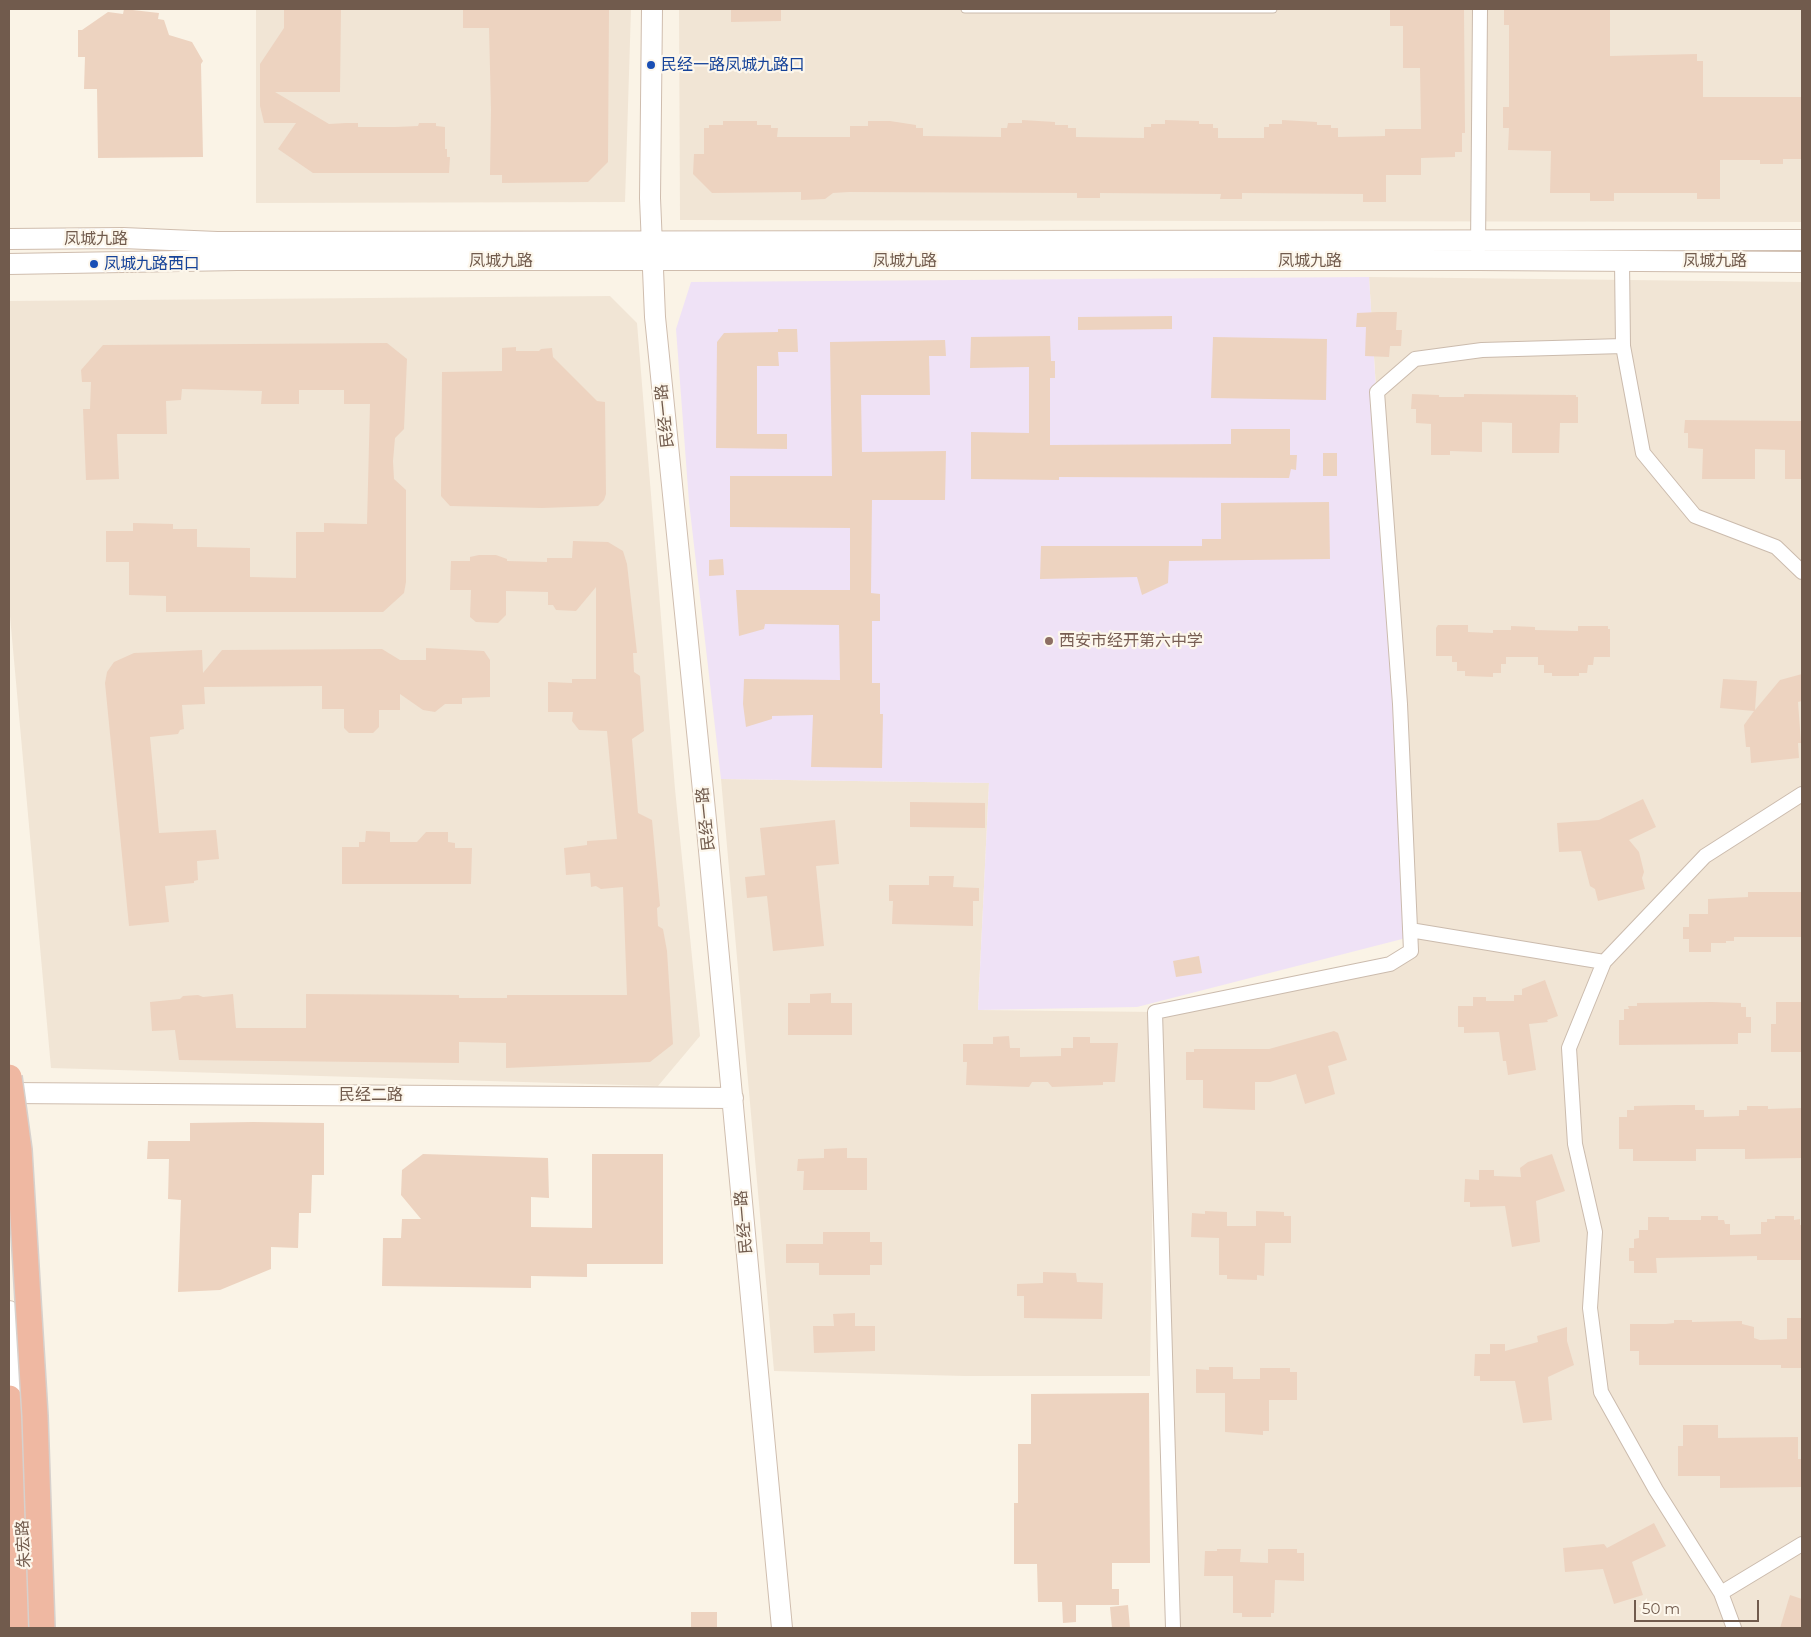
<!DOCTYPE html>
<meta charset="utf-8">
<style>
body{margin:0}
#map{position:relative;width:1811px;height:1637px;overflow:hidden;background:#faf3e6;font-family:Montserrat,sans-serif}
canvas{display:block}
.frame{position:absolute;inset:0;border:10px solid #715b4d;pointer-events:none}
.scale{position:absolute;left:1634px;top:1600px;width:125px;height:22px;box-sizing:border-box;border:2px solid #715b4d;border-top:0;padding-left:6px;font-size:15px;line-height:18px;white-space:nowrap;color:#715b4d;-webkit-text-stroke:4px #fdf7ec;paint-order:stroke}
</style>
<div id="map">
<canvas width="1811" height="1637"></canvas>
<div class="frame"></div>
<div class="scale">50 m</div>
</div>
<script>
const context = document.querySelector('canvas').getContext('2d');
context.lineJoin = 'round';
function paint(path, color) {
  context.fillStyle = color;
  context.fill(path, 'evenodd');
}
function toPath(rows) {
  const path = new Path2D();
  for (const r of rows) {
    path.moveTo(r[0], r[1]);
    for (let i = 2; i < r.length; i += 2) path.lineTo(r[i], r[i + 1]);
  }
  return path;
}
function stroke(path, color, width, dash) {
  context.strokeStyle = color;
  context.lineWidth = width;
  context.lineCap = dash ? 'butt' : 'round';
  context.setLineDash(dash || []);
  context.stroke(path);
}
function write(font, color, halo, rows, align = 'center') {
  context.font = font + ' Montserrat,"Noto Sans SC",sans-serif';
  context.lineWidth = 4.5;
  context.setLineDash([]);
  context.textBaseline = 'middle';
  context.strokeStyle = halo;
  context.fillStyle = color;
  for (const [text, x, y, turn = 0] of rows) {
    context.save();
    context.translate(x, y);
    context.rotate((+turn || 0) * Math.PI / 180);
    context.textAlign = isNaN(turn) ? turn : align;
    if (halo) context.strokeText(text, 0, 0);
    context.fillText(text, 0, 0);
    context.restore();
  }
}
const residential = toPath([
 [256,9,631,9,625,202,256,203],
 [679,9,1802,9,1802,222,680,220],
 [1369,277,1802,282,1802,1628,1179,1628,1155,1026,1150,1376,965,1376,774,1371,721,779,989,783,978,1010,1155,1012,1399,959,1410,929],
 [610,296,637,323,675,789,700,1036,658,1086,51,1068,9,605,9,301]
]);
const education = toPath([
 [1369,277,1410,937,1137,1007,978,1010,989,783,721,779,689,502,676,329,691,282]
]);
const building = toPath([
 [124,9,159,13,158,19,164,20,169,35,192,42,203,61,201,64,203,157,98,158,97,89,84,89,85,57,78,57,78,30,82,30,108,12,123,14],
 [284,9,341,9,340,92,275,92,329,124,346,123,358,123,358,127,395,127,418,126,419,123,436,123,436,126,445,127,445,149,447,149,447,157,450,157,449,173,313,173,278,149,296,123,264,123,260,106,260,64,284,28],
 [463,9,609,9,608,162,588,182,502,183,502,175,490,175,491,110,489,28,463,28],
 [731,9,781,9,781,21,731,22],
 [1390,9,1464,9,1465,133,1462,133,1462,152,1455,152,1455,157,1421,158,1421,175,1386,175,1386,202,1363,202,1363,194,1242,193,1242,199,1220,199,1221,194,1100,193,1100,198,1077,198,1077,193,849,192,833,193,825,199,801,200,801,192,712,193,693,174,694,154,704,154,704,128,709,128,709,125,723,125,723,121,757,121,757,125,771,125,771,128,778,128,777,137,850,137,850,126,868,126,868,121,890,121,916,125,916,128,923,128,923,136,1001,137,1001,128,1007,128,1008,123,1022,123,1022,120,1055,122,1055,125,1068,125,1068,128,1076,128,1076,137,1144,138,1144,127,1151,127,1151,124,1165,124,1165,120,1199,121,1199,124,1213,124,1213,128,1218,128,1218,138,1264,138,1264,127,1269,127,1269,124,1282,124,1282,120,1317,122,1317,125,1331,125,1331,128,1338,128,1338,137,1385,136,1385,129,1421,129,1420,68,1403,68,1403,26,1390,26],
 [1504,9,1610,9,1610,56,1697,54,1697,61,1703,61,1703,97,1802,97,1802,159,1783,159,1783,164,1760,164,1760,160,1720,160,1720,199,1697,199,1697,193,1614,193,1614,201,1590,201,1590,193,1550,193,1551,151,1508,150,1509,128,1503,128,1503,107,1509,107,1509,25,1504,25],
 [1378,312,1397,312,1396,330,1402,330,1401,346,1390,346,1389,357,1365,356,1366,327,1356,327,1357,313],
 [1172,316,1172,329,1078,330,1078,317],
 [778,329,797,329,798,352,778,352,779,366,757,366,757,434,787,434,787,449,716,448,717,342,724,333,778,332],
 [1050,336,1051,361,1055,361,1055,378,1050,378,1050,445,1231,444,1231,429,1290,429,1290,455,1297,455,1296,470,1291,469,1289,478,1059,477,1059,480,971,479,971,432,1029,433,1029,367,970,368,971,337],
 [1213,337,1327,339,1326,400,1211,398],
 [945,340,946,356,929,356,930,395,861,395,862,452,946,451,945,500,872,500,871,593,880,594,880,621,872,621,872,683,880,683,880,714,883,714,882,768,811,767,813,715,772,716,772,719,746,727,743,704,744,679,840,680,839,625,765,624,764,629,739,636,736,590,850,590,850,528,730,527,730,476,832,476,830,342],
 [387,343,407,359,404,429,395,438,393,461,394,479,406,490,406,582,404,593,383,612,166,612,166,596,129,595,129,562,106,562,106,531,133,531,133,523,173,524,173,529,197,529,197,547,250,548,250,577,296,578,296,532,324,532,324,523,367,524,370,404,344,404,344,390,299,390,299,404,261,404,262,391,182,389,181,400,166,401,167,434,117,434,119,479,86,480,83,409,90,409,91,382,82,382,81,370,103,345],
 [516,347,516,351,539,351,541,349,552,348,553,357,597,401,605,402,606,494,604,500,598,506,542,508,450,506,441,496,442,372,502,371,502,348],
 [1412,394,1439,395,1439,397,1464,397,1464,394,1576,395,1576,397,1578,397,1578,423,1560,423,1559,453,1512,453,1512,423,1482,422,1482,452,1450,451,1450,455,1431,455,1431,424,1416,423,1416,409,1411,409],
 [1685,420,1802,421,1801,479,1785,479,1785,450,1755,449,1755,479,1702,479,1703,449,1688,448,1688,433,1684,433],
 [1323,453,1337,453,1337,476,1323,476],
 [1329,502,1330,559,1169,561,1168,583,1142,595,1137,577,1040,579,1041,546,1202,546,1202,539,1221,539,1221,503],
 [573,541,608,542,623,551,627,564,637,653,633,653,634,672,640,676,644,731,632,739,638,813,652,820,660,906,657,908,658,926,663,929,667,951,673,1044,650,1062,506,1068,506,1043,459,1042,459,1063,179,1060,175,1030,152,1031,150,1002,180,999,183,996,198,995,203,997,233,994,236,1028,306,1028,306,994,459,995,459,998,507,998,507,995,627,995,623,887,601,889,596,886,591,887,590,873,566,875,564,848,587,845,587,841,617,839,607,731,579,730,572,721,573,712,548,712,548,682,572,683,572,679,596,679,596,587,576,611,556,610,553,605,548,605,548,592,506,591,506,615,498,623,476,622,470,617,471,590,450,590,451,561,470,561,470,557,479,555,496,555,507,559,507,561,547,562,547,558,572,558],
 [723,559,724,575,709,576,709,560],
 [1438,625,1468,625,1468,632,1493,633,1493,630,1511,630,1511,626,1535,627,1535,630,1578,631,1578,626,1608,626,1608,629,1610,629,1610,657,1594,657,1593,665,1588,665,1587,673,1579,673,1579,676,1552,676,1552,673,1544,673,1544,665,1538,665,1538,657,1506,657,1506,664,1501,664,1501,673,1493,673,1493,677,1465,676,1465,671,1457,671,1457,662,1452,662,1452,656,1436,656,1436,628],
 [426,648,484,651,490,660,490,697,462,698,462,704,445,704,435,712,423,710,400,694,400,710,379,710,379,727,373,733,349,733,344,728,344,709,322,709,322,686,204,687,205,704,182,705,184,729,180,730,178,734,150,737,159,833,216,830,219,859,197,861,198,880,194,881,194,883,165,886,169,922,129,926,105,683,107,672,114,662,134,653,202,650,203,673,222,650,382,649,400,660,426,660],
 [1802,674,1802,701,1798,702,1801,743,1798,743,1799,758,1751,763,1750,747,1746,747,1744,725,1754,711,1720,708,1723,679,1757,681,1755,710,1780,680],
 [1643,799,1656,827,1629,840,1639,852,1644,872,1642,878,1645,889,1598,901,1595,889,1590,886,1581,851,1559,852,1557,823,1599,820],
 [910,802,985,803,985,828,910,827],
 [835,820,839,864,816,866,824,946,773,951,767,896,747,898,745,877,765,875,760,828],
 [366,831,390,832,390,842,417,842,426,832,448,832,448,842,455,843,455,848,472,848,471,884,342,884,342,847,359,847,359,842,365,842],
 [929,876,954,876,953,887,979,888,979,901,973,901,973,926,892,924,893,901,889,901,889,885,929,885],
 [1748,892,1802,892,1802,937,1734,937,1734,941,1726,941,1726,943,1711,943,1711,952,1689,952,1689,939,1683,939,1683,927,1689,927,1689,914,1708,914,1708,899,1748,897],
 [1199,956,1202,973,1176,977,1173,961],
 [1545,980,1558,1016,1547,1020,1548,1022,1529,1024,1536,1070,1508,1075,1506,1061,1503,1061,1499,1032,1464,1033,1464,1027,1458,1027,1458,1006,1473,1006,1473,997,1486,997,1486,1001,1514,1001,1514,995,1522,995,1522,989],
 [831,993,831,1003,852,1003,852,1035,788,1035,788,1003,810,1003,810,994],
 [1712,1002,1741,1003,1741,1007,1746,1007,1746,1017,1751,1017,1751,1033,1738,1033,1738,1044,1619,1045,1619,1020,1624,1020,1624,1009,1629,1009,1628,1006,1637,1006,1637,1003],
 [1776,1002,1802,1002,1802,1052,1771,1052,1771,1024,1776,1024],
 [1334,1031,1338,1033,1347,1060,1328,1066,1335,1094,1305,1104,1296,1074,1270,1082,1255,1082,1255,1110,1203,1108,1203,1080,1186,1080,1186,1052,1194,1052,1194,1049,1269,1049],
 [1009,1036,1010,1048,1020,1048,1020,1057,1061,1056,1061,1048,1073,1048,1073,1037,1090,1037,1090,1043,1118,1043,1115,1082,1103,1082,1103,1085,1052,1087,1048,1082,1032,1082,1029,1087,966,1085,967,1062,963,1062,963,1044,993,1044,993,1037],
 [1676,1105,1695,1105,1695,1110,1704,1110,1704,1117,1739,1116,1739,1110,1747,1110,1747,1106,1768,1106,1768,1109,1802,1108,1802,1158,1745,1159,1745,1149,1696,1149,1696,1161,1633,1161,1633,1149,1619,1149,1619,1117,1627,1117,1627,1110,1634,1110,1634,1106],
 [253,1122,324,1123,324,1175,312,1175,311,1213,299,1213,298,1248,271,1247,271,1269,220,1290,178,1292,181,1200,168,1199,169,1159,147,1159,148,1141,190,1141,190,1123],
 [847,1148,847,1158,867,1158,867,1190,803,1190,804,1171,797,1171,798,1159,824,1158,824,1149],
 [423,1154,548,1158,549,1198,531,1197,531,1227,592,1228,592,1154,663,1154,663,1264,587,1264,587,1277,531,1276,531,1288,382,1286,383,1238,401,1238,402,1219,421,1219,401,1195,402,1170],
 [1552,1154,1565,1191,1536,1201,1540,1242,1512,1247,1505,1206,1470,1207,1470,1202,1464,1202,1465,1179,1479,1180,1479,1170,1494,1170,1494,1176,1521,1177,1520,1168,1528,1162],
 [1205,1211,1227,1212,1227,1226,1256,1226,1256,1211,1284,1212,1284,1216,1291,1216,1291,1243,1265,1243,1264,1276,1257,1275,1257,1280,1227,1279,1227,1275,1219,1275,1219,1238,1191,1237,1192,1213,1205,1214],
 [1701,1216,1718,1216,1718,1220,1724,1220,1725,1224,1730,1224,1730,1235,1761,1234,1761,1222,1767,1222,1767,1219,1775,1219,1775,1216,1794,1216,1794,1220,1800,1219,1800,1225,1802,1225,1802,1260,1757,1260,1757,1256,1656,1258,1657,1273,1634,1273,1634,1261,1629,1261,1629,1248,1634,1248,1634,1239,1639,1238,1639,1230,1648,1230,1648,1217,1669,1217,1669,1220,1701,1220],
 [823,1232,870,1232,870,1242,882,1242,882,1265,870,1265,870,1275,819,1275,819,1263,786,1263,786,1244,823,1244],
 [1043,1272,1076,1273,1077,1282,1103,1283,1102,1319,1024,1318,1024,1296,1017,1296,1017,1284,1043,1283],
 [855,1313,855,1326,875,1326,875,1351,814,1353,813,1326,834,1326,833,1314],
 [1787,1318,1802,1318,1802,1368,1781,1368,1781,1365,1639,1365,1639,1351,1630,1351,1630,1324,1666,1324,1674,1323,1674,1320,1692,1320,1692,1322,1742,1321,1742,1324,1754,1327,1754,1338,1760,1340,1787,1339],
 [1567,1327,1567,1341,1574,1365,1548,1377,1552,1420,1523,1423,1515,1381,1480,1381,1480,1376,1474,1376,1475,1354,1490,1354,1490,1344,1505,1344,1505,1351,1538,1342,1537,1336],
 [1209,1367,1233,1367,1233,1379,1260,1379,1260,1368,1290,1368,1290,1372,1297,1372,1297,1400,1269,1400,1269,1431,1263,1431,1263,1435,1225,1432,1225,1393,1196,1393,1196,1369,1209,1370],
 [1149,1393,1150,1563,1112,1563,1112,1589,1119,1589,1119,1605,1076,1605,1076,1622,1063,1623,1062,1602,1038,1602,1037,1564,1014,1564,1014,1503,1018,1503,1018,1444,1031,1444,1031,1394],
 [1683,1425,1718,1425,1718,1438,1798,1437,1798,1459,1802,1459,1802,1487,1720,1488,1720,1476,1678,1476,1678,1446,1683,1446],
 [1654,1523,1666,1546,1632,1562,1643,1595,1614,1604,1603,1569,1565,1572,1563,1548,1604,1544,1607,1548],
 [1217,1549,1241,1549,1240,1562,1268,1563,1268,1549,1297,1549,1297,1553,1304,1553,1304,1581,1275,1580,1274,1613,1271,1613,1271,1617,1242,1617,1242,1613,1233,1613,1233,1576,1204,1576,1205,1551,1217,1551],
 [1790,1595,1802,1599,1802,1628,1780,1628],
 [1128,1605,1130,1628,1112,1628,1110,1607],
 [691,1612,717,1612,717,1628,691,1628]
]);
const lane = toPath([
 [965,9,1273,9]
]);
const street = toPath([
 [1478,249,1480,9],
 [1623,346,1643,453,1695,516,1776,547,1802,572],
 [1410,930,1604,962],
 [1721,1593,1802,1544],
 [1173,1628,1155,1012,1390,964,1411,951,1400,704,1377,392,1415,359,1482,350,1623,346,1622,261],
 [1734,1628,1721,1593,1656,1490,1601,1392,1590,1308,1595,1232,1575,1144,1569,1048,1604,962,1705,856,1802,794]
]);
const secondary = toPath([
 [652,9,650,198,655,317,708,840,782,1628],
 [9,239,123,238,217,242,1802,240],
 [9,264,237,260,1478,260,1802,262],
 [9,1093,733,1098],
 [9,1311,18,1414]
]);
const highway = toPath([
 [9,1398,18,1628]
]);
const highwayBridge = toPath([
 [9,1077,19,1150,35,1416,42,1628]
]);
const markers = [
 [651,65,5,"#1a4fb4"],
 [94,264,5,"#1a4fb4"],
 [1049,641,5,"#8d6e63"]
];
const transitNames = [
 ["民经一路凤城九路口",661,65],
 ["凤城九路西口",104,264]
];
const streetNames = [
 ["凤城九路",96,239],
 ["凤城九路",501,261],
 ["凤城九路",905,261],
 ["凤城九路",1310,261],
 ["凤城九路",1715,261],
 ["民经一路",665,416,-96],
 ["民经一路",706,819,-96],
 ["民经二路",371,1095],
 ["民经一路",744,1222,-95],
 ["朱宏路",24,1544,-93]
];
const educationNames = [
 ["西安市经开第六中学",1059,641]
];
paint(residential, '#f1e5d5');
paint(education, '#efe2f6');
paint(building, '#edd3c0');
stroke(lane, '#cbbbad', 9);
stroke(street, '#cbbbad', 16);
stroke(secondary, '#cfbdae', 22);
stroke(highway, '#d7d1cd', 28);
stroke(lane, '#fff', 7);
stroke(street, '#fff', 14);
stroke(secondary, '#fff', 20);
stroke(highway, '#efb8a2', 25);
stroke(highwayBridge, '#d7d1cd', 28, []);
stroke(highwayBridge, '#efb8a2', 25);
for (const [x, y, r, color] of markers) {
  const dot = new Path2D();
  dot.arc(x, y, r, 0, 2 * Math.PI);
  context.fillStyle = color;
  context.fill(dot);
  stroke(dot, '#fdf7ec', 2);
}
write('16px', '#164399', '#fdf7ec', transitNames, 'left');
write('16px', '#715b4d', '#fdf7ec', streetNames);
write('16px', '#785e54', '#fdf7ec', educationNames, 'left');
</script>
